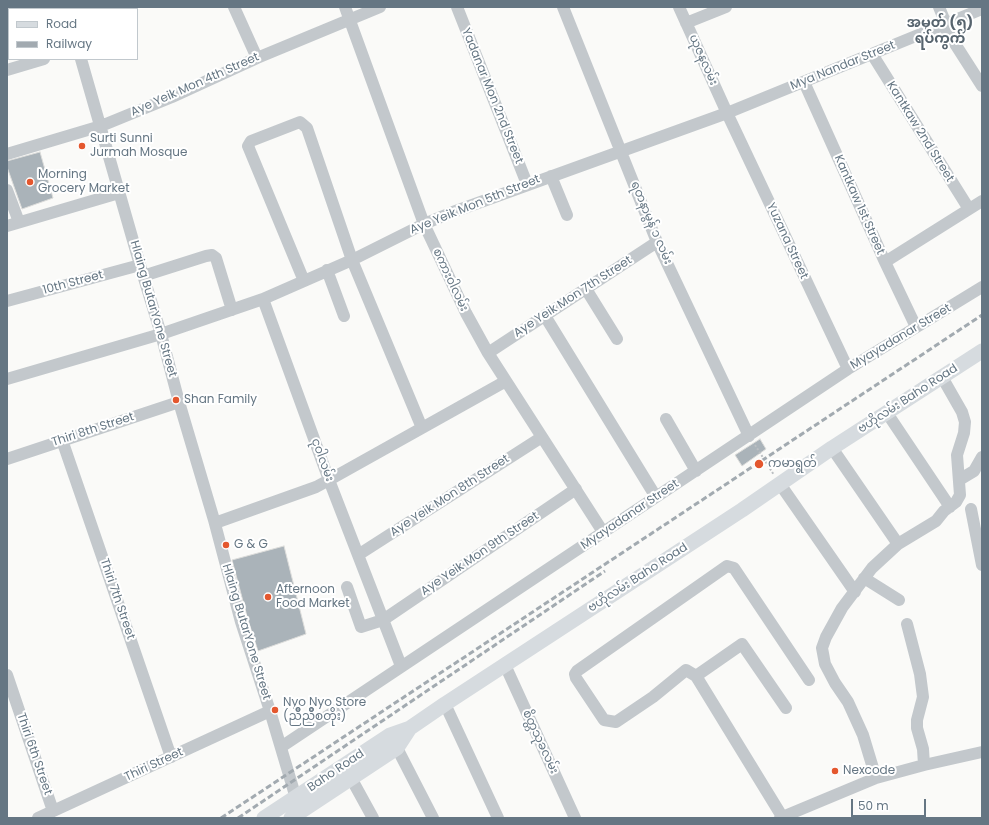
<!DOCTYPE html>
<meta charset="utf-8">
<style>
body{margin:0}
#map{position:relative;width:989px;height:825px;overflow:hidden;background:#fafaf8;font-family:Poppins,sans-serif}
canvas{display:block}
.frame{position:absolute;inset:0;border:8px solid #657683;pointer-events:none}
.legend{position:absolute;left:8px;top:8px;width:130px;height:52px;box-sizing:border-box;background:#fff;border:1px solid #c1c8cd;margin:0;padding:5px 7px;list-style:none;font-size:12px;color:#657683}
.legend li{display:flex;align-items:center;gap:8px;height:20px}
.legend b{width:20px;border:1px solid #c1c8cd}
.scale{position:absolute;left:851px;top:799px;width:75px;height:18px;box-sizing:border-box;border:2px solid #657683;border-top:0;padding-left:5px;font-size:12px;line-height:14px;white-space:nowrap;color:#657683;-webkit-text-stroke:3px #fff;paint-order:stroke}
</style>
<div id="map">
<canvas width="989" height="825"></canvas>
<div class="frame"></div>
<ul class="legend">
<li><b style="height:5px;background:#d6dbdf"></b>Road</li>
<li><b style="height:5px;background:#a2aab0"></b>Railway</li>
</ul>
<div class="scale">50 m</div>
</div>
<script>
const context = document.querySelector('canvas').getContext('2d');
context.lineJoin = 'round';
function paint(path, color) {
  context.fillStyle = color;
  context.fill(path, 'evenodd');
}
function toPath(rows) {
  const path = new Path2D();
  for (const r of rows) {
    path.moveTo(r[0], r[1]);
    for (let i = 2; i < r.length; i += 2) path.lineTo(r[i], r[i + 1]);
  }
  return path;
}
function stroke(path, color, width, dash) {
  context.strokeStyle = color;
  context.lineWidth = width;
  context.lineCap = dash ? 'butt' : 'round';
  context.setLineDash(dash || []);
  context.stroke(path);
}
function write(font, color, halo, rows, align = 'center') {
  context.font = font + ' Poppins,"Noto Sans Myanmar",sans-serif';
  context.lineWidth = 4;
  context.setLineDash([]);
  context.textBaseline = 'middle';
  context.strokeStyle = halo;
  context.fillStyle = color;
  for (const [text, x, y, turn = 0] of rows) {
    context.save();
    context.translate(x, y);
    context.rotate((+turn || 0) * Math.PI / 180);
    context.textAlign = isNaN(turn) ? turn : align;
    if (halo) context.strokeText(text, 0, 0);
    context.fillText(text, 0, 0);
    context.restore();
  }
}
const building = toPath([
 [40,152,53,198,22,209,7,167,7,161,40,152],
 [760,439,766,449,742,466,735,455,760,439],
 [284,546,306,634,258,651,248,620,232,560,284,546]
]);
const path = toPath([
 [755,445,774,475]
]);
const minor = toPath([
 [66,7,67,9],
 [234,7,257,58],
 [345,7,424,224,466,313,488,353,603,532],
 [457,7,527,184],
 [563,7,657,242,749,436],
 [679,7,727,113,848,369],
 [939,7,946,24],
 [686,23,726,7],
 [943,25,982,86],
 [872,54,969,209],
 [81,59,140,265,161,334,179,402,214,520,241,622,270,711,298,805],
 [7,70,44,59],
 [804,82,885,262,916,327],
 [7,154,101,126,172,97,257,58,380,7],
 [551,176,567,215],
 [7,190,19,222],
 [7,226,119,193],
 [885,262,982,201],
 [327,270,344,316],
 [143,276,206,256,212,255,216,258,232,310],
 [304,281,248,146,251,141,300,122,307,128,352,260,422,428],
 [586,289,617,339],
 [263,299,329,480,401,666],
 [7,301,140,265],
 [545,316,656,497],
 [488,353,657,242],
 [7,379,161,334,263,299,352,260,424,224,453,212,727,113,982,9],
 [887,413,950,507],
 [666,419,696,471],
 [62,440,171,757],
 [832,448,898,544],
 [7,459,179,402],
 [959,480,974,471,982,457],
 [780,484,855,592],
 [971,509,982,565],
 [215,523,316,487,329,480,506,381],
 [358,555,542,437],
 [864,578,899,600],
 [347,587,361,627,383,620,576,489],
 [907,624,920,674,923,697,917,720,917,728,923,749,924,765],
 [505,665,575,818],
 [7,675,53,811],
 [696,676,742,644,786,708],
 [445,704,498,818],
 [281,747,848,369,982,287],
 [397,748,433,818],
 [351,778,373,818],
 [876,778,863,735,848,702,835,683,825,664,822,648,826,637,842,608,872,568,898,544,936,521,944,511,956,502,960,495,957,455,964,433,965,422,962,412,942,377],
 [38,818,270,711],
 [780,818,876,778,924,765,982,752],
 [783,818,696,676,686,670,653,697,616,722,604,720,576,678,575,674,577,671,727,566,734,568,809,680]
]);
const major = toPath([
 [264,818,390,735,410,728],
 [291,818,397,748,410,728,445,704,742,510,832,448,982,351]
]);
const rail = toPath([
 [221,818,982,315],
 [238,818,605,571]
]);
const markers = [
 [82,146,4,"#e4572e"],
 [30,182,4,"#e4572e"],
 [176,400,4,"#e4572e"],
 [759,464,5,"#e4572e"],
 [226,545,4,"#e4572e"],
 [268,597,4,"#e4572e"],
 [275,710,4,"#e4572e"],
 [835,771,4,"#e4572e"]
];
const streetNames = [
 ["ယုဇနလမ်း",703,60,66],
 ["Mya Nandar Street",843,66,-22],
 ["Aye Yeik Mon 4th Street",195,85,-24],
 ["Yadanar Mon 2nd Street",492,96,68],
 ["Kantkaw 2nd Street",920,132,58],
 ["Aye Yeik Mon 5th Street",475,205,-22],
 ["Kantkaw 1st Street",859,205,66],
 ["ရတနာမွန် ၁ လမ်း",651,223,67],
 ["Yuzana Street",787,241,65],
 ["စကား၀ါလမ်း",450,280,65],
 ["10th Street",73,283,-15],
 ["Aye Yeik Mon 7th Street",573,297,-33],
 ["Hlaing ButarYone Street",153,309,74],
 ["Myayadanar Street",901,337,-31],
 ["ဗဟိုလမ်း Baho Road",908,399,-33],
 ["Thiri 8th Street",93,430,-18],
 ["ငုဝါလမ်း",322,460,70],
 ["Aye Yeik Mon 8th Street",450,496,-33],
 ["Myayadanar Street",630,515,-34],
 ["Aye Yeik Mon 9th Street",480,554,-34],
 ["ဗဟိုလမ်း Baho Road",638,578,-33],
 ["Thiri 7th Street",117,599,71],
 ["Hlaing ButarYone Street",246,632,73],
 ["စိတ္တသုခလမ်း",540,742,65],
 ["Thiri 6th Street",34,754,71],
 ["Thiri Street",154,765,-25],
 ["Baho Road",336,771,-34]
];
const poiNames = [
 ["Surti Sunni",90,139],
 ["Jurmah Mosque",90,153],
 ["Morning",38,175],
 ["Grocery Market",38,189],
 ["Shan Family",184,400],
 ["ကမာရွတ်",768,464],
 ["G & G",234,545],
 ["Afternoon",276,590],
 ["Food Market",276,604],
 ["Nyo Nyo Store",283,703],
 ["(ညိဳညိဳစတိုး)",283,717],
 ["Nexcode",843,771]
];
const quarterNames = [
 ["အမှတ် (၅)",940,23],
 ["ရပ်ကွက်",940,39]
];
paint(building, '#aab3b9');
stroke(building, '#dcdcda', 1);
stroke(path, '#bbbfc2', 2, [2, 2]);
stroke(minor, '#c3c8cc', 12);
stroke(major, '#d6dbdf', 15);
stroke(rail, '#a2aab0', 3, [6, 3]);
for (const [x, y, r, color] of markers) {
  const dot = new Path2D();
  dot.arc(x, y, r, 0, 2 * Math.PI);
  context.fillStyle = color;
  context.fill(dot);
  stroke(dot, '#fff', 1.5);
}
write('12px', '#657683', '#fff', streetNames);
write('12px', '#657683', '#fff', poiNames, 'left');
write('bold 14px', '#57646e', '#fff', quarterNames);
</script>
